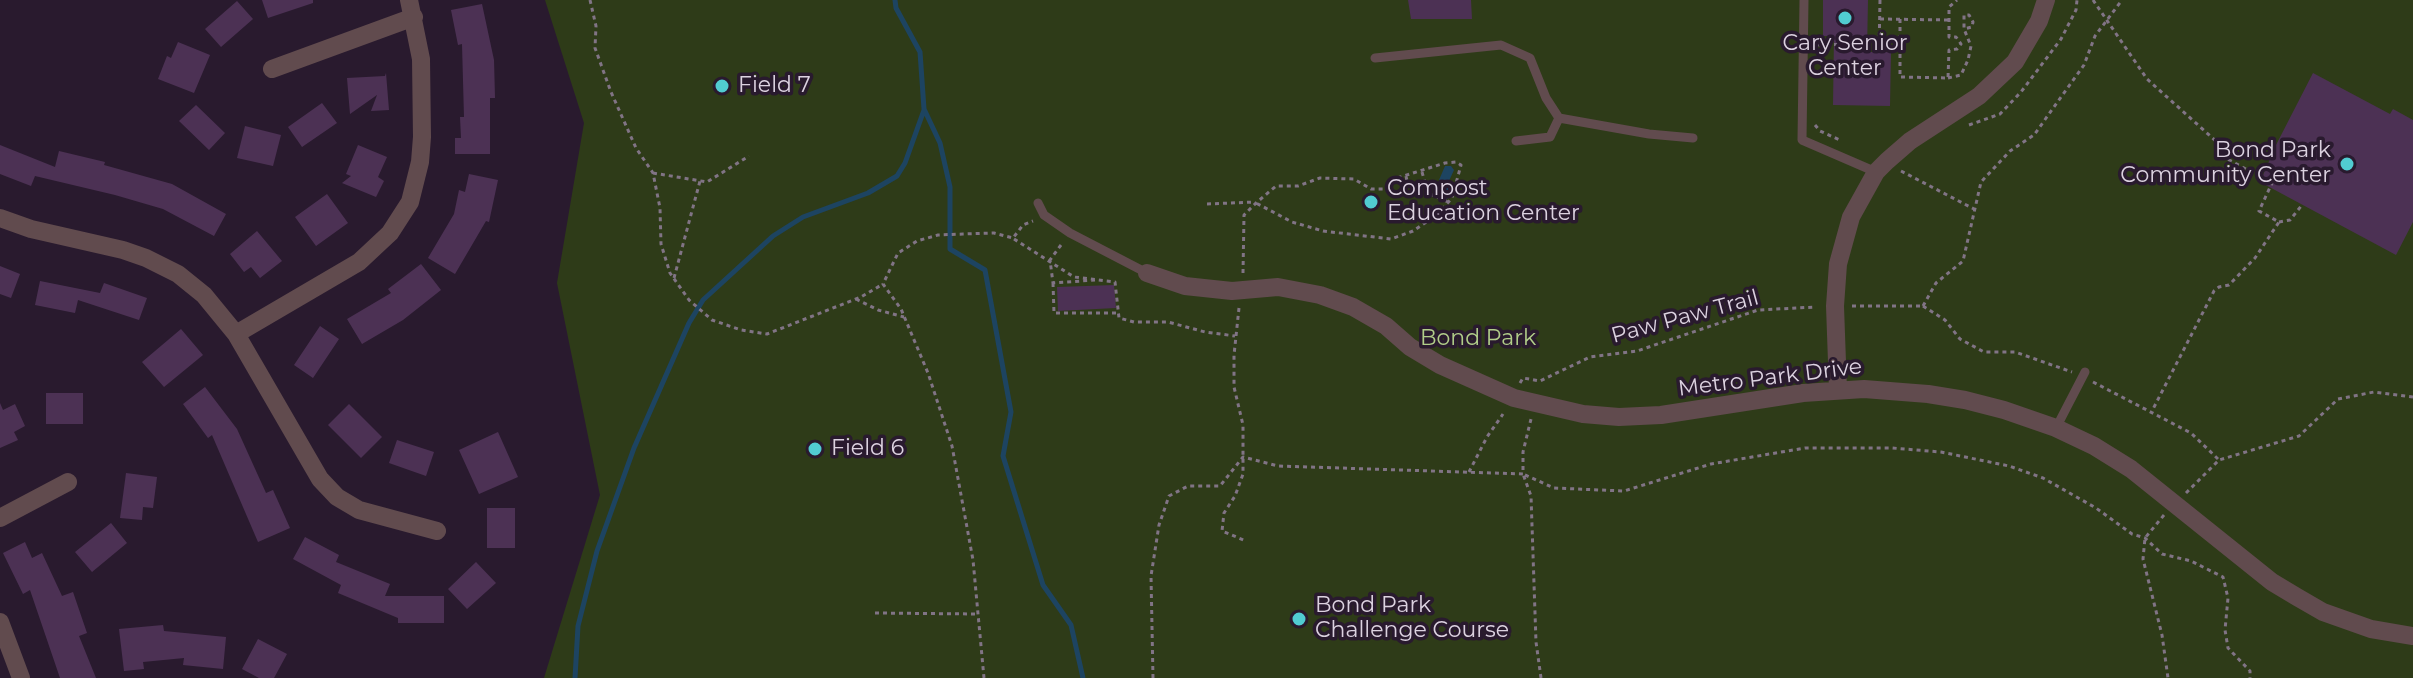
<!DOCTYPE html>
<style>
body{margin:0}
canvas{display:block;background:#291a2e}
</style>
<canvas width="2413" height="678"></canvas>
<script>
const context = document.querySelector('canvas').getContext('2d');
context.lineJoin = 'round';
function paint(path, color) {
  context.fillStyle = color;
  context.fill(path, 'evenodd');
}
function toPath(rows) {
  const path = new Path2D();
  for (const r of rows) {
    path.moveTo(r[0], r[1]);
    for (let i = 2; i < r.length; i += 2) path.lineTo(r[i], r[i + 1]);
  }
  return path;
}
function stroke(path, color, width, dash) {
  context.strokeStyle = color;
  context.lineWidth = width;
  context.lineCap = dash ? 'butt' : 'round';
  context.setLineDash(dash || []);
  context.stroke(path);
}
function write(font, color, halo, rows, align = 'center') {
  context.font = font + ' Montserrat,sans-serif';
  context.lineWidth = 7;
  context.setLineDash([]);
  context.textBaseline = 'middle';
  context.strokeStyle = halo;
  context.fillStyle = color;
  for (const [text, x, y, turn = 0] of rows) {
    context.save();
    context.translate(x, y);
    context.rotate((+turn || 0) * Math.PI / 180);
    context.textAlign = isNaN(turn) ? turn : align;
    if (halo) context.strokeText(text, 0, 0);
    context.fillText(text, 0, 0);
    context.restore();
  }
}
const green = toPath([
 [545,0,2413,0,2413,678,544,678,600,495,557,283,584,123]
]);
const water = toPath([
 [1445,166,1451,166,1454,170,1449,181,1450,195,1447,199,1443,199,1437,194,1442,185,1439,180]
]);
const stream = toPath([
 [895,0,896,8,920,52,924,109,940,143,950,187,950,249,985,270,1011,412,1003,456,1043,585,1071,625,1083,678],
 [575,678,578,626,597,551,634,448,689,323,703,300,773,236,803,217,868,193,897,176,905,163,924,110]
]);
const building = toPath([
 [262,0,313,0,313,3,268,18],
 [1408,0,1471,0,1472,19,1411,19],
 [1823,0,1868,0,1867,52,1891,52,1890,106,1833,105,1834,36,1823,36],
 [237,1,253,19,221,47,205,29],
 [482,4,494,60,495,98,490,98,490,154,455,154,455,138,461,138,460,117,464,117,462,44,458,45,451,10],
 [178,42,210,55,194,93,158,79,167,56,171,58],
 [386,73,389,110,371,111,377,95,350,114,347,78,385,76],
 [2313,73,2390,114,2393,109,2413,120,2413,222,2396,255,2260,182,2276,145],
 [322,103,337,123,302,147,288,127],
 [196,105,225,133,209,150,179,121],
 [245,126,281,135,273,166,237,158],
 [0,145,55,167,59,151,105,162,104,165,172,184,226,214,214,236,163,209,115,195,35,176,31,186,0,174],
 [358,145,387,157,378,177,384,181,376,197,342,183,351,176,346,174],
 [469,174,498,180,489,222,486,221,455,274,428,258,454,214,459,190,465,192],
 [327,194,348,223,316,246,295,217],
 [257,231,282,261,260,278,251,267,244,272,230,254],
 [421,264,441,290,403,320,362,344,347,319,391,293,388,289],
 [0,266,20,274,11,298,0,294],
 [40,281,100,293,104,283,147,298,139,320,78,300,75,313,35,305],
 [1114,285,1116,308,1058,311,1057,287],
 [320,326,339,339,313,378,294,365],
 [181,329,203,355,164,387,142,362],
 [205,387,237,429,266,493,273,490,290,528,258,542,212,435,208,438,183,404],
 [46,393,83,393,83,424,46,424],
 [0,403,3,410,15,404,25,426,14,432,18,440,0,448],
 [349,404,382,437,361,458,328,425],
 [498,432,518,477,479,494,459,450],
 [397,440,434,452,426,476,389,463],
 [126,473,157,477,153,508,143,507,142,520,120,518],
 [487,508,515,508,515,548,487,548],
 [111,523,127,543,92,572,75,552],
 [305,537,339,555,336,562,390,584,385,596,444,596,444,623,398,623,398,618,338,593,341,585,293,559],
 [25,542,32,558,42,553,62,596,73,592,87,633,79,636,96,678,60,678,30,590,23,594,3,553],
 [476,562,496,583,467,609,448,589],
 [163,625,164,631,226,637,223,669,183,665,184,658,143,662,144,669,124,671,119,629],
 [258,639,287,654,274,678,259,678,242,669]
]);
const path = toPath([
 [590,0,596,26,595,48,611,92,636,148,653,173,660,208,661,244,670,273,689,300,712,320,741,330,767,334,861,297,883,284],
 [2093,0,2147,79,2218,143,2215,148,2216,153,2272,183,2259,211,2279,222,2255,258,2229,285,2219,287,2214,291,2152,411],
 [1880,19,1949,20],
 [1900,19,1900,43],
 [1879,43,1900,43,1900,77,1948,78,1949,50,1957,49,1961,44,1956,37,1949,37,1949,7,1957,0],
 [1818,45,1855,44],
 [1879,52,1880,0],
 [1948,78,1961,75,1968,60,1971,46,1964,29,1964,15,1969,15,1973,22,1972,27,1964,29],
 [1815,125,1820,131,1842,141],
 [1969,125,2000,114,2021,92,2061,39,2076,10,2077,0],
 [1901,171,1976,210],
 [1422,172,1428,193,1448,202],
 [653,173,707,182,749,156],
 [1406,176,1410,195],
 [1207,204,1255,202],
 [2279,222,2290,220,2302,205],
 [1014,239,1074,277,1115,282,1119,318,1134,322,1168,322,1205,332,1235,336],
 [1061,245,1050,260,1053,283,1095,280],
 [1243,273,1244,215,1256,203,1276,186,1298,186,1320,178,1354,179,1371,189,1387,189,1397,178,1445,163,1456,162,1461,165,1452,198,1438,214,1413,231,1391,239,1323,231,1292,222,1256,203],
 [674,278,700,181],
 [1053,283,1054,313,1118,313],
 [856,299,878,310,904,317],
 [1852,306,1923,306],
 [1923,306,1936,283,1963,261,1981,182,2010,151,2034,135,2084,65,2095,36,2122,0],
 [1923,306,1945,320,1960,339,1984,352,2015,352,2072,372],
 [1239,308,1234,355,1234,387,1243,425,1243,474,1235,496,1224,513,1222,531,1246,541],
 [2093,382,2191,433,2218,459],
 [1520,383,1523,378,1540,381,1590,357,1637,351,1758,310,1816,307],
 [1469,472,1487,437,1503,414],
 [2186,493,2219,460,2299,436,2338,399,2374,392,2413,397],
 [2164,515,2145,538,2143,559,2162,635,2168,678],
 [875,613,977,614],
 [984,678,973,560,952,446,928,373,901,309,883,284,898,253,917,241,938,235,963,234,994,233,1013,238,1023,225,1033,221],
 [1153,678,1151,576,1159,525,1169,496,1188,486,1220,486,1243,457,1278,466,1523,474,1523,452,1531,419],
 [1541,678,1536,642,1531,496,1523,474,1554,488,1624,491,1711,464,1805,448,1892,448,1941,452,2009,466,2043,478,2096,508,2132,534,2145,538,2162,554,2191,561,2223,577,2228,598,2225,630,2228,648,2250,671,2250,678]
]);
const service = toPath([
 [1804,0,1802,140,1876,172],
 [1375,58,1501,45,1530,58,1546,98,1559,118,1649,134,1693,138],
 [1516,141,1550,137,1559,118],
 [1038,203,1044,215,1070,233,1147,273],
 [2056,428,2085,372]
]);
const minor = toPath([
 [272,69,414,17],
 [0,218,31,229,123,250,146,258,178,274,204,295,236,334,320,479,337,497,359,510,437,531],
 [1147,273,1185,286,1232,291,1278,287,1320,295,1353,307,1386,326,1410,347,1440,365,1514,398,1583,414,1619,417,1661,415,1803,393,1864,389,1928,394,1965,400,2004,410,2056,428,2094,446,2131,469,2272,582,2297,597,2323,612,2371,629,2413,636],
 [236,334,359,262,390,233,410,202,420,162,422,137,421,59,409,0],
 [1838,390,1835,306,1838,264,1851,217,1876,172,1887,161,1910,141,1979,96,2015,62,2039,21,2046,0],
 [0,518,68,482],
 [0,622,21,678]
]);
const markers = [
 [1845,18,8,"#51ccd1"],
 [722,86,8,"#51ccd1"],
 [2347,164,8,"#51ccd1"],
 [1371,202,8,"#51ccd1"],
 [815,449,8,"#51ccd1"],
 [1299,619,8,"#51ccd1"]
];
const poiNames = [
 ["Cary Senior",1845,44,"center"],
 ["Center",1845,69,"center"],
 ["Field 7",738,86],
 ["Bond Park",2331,151,"right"],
 ["Community Center",2331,176,"right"],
 ["Compost",1387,189],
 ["Education Center",1387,214],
 ["Field 6",831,449],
 ["Bond Park",1315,606],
 ["Challenge Course",1315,631]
];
const streetNames = [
 ["Paw Paw Trail",1685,317,-15],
 ["Metro Park Drive",1770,378,-7]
];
const parkNames = [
 ["Bond Park",1478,339]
];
paint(green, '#2e3b18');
paint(water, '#1d4461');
stroke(stream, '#1d4461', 5);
paint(building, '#4c3154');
stroke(path, '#817485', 3, [4, 4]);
stroke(service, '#614b4e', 9);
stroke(minor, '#614b4e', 18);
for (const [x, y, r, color] of markers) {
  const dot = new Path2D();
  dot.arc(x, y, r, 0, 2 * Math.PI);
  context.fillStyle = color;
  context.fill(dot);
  stroke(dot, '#291a2e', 3);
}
write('22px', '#dcd2e0', '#291a2e', poiNames, 'left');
write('22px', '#dcd2e0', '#291a2e', streetNames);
write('22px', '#b1ce89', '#291a2e', parkNames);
</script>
